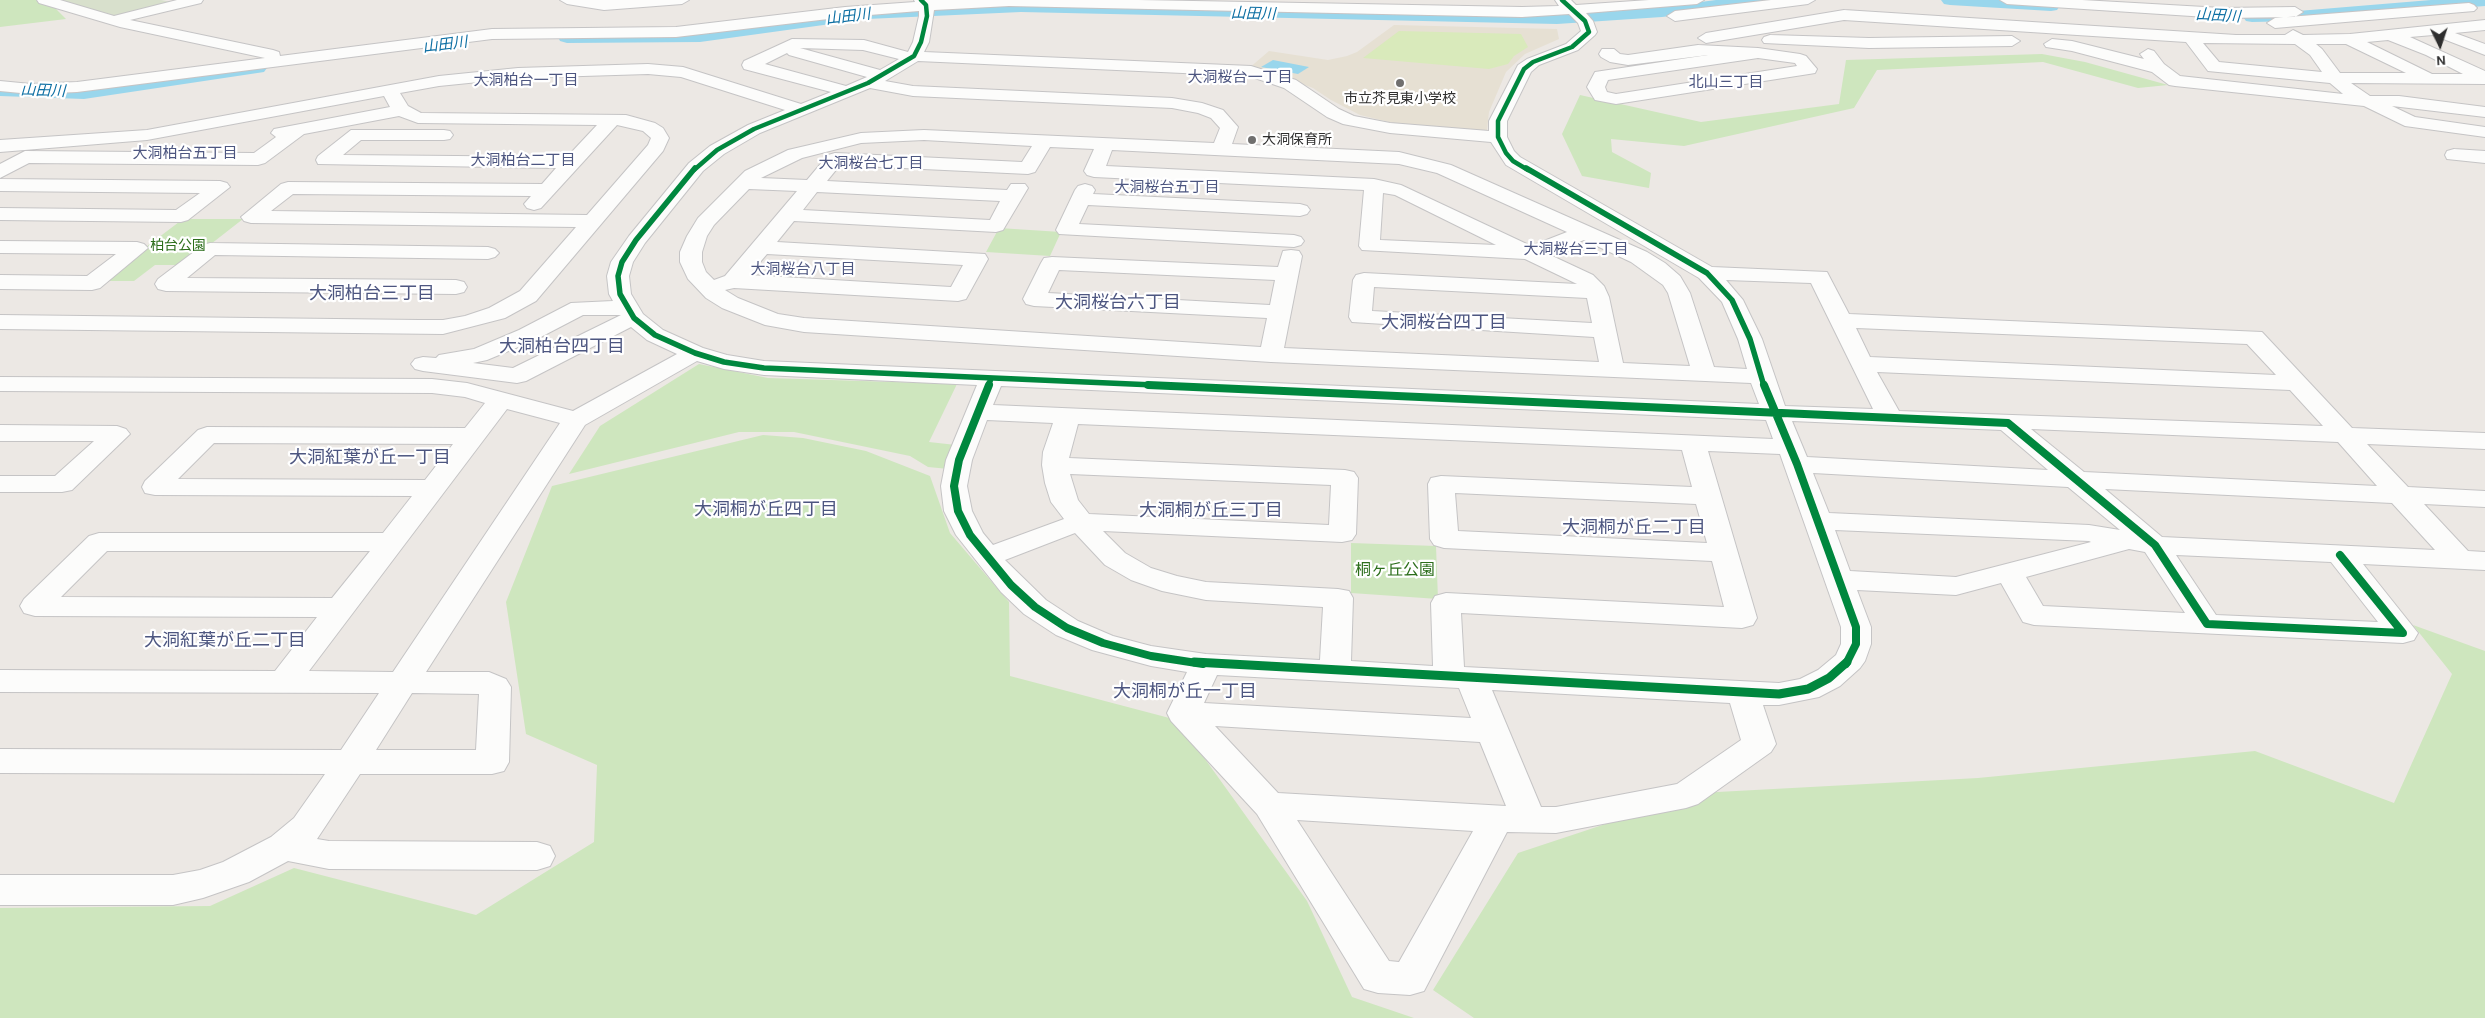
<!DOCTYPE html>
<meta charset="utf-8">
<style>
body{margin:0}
#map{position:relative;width:2485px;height:1018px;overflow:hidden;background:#ece8e4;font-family:Karla,sans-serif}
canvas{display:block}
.north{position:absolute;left:2415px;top:20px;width:50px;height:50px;-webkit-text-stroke:4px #fff;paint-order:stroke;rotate:176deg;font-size:14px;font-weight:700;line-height:20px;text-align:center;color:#2e2e2e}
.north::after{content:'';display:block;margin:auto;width:18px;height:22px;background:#2e2e2e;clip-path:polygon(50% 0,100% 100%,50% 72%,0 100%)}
</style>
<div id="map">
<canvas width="2485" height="1018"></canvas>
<div class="north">N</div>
</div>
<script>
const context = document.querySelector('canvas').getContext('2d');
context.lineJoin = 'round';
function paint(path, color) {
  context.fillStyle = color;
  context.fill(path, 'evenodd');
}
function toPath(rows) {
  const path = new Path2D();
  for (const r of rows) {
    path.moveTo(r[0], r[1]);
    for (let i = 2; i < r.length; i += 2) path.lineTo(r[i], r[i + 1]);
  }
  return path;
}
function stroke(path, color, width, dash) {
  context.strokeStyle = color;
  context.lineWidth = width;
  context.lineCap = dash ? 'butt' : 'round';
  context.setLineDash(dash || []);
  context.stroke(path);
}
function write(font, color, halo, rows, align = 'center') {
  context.font = font + ' Karla,"Noto Sans JP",sans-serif';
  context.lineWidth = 4.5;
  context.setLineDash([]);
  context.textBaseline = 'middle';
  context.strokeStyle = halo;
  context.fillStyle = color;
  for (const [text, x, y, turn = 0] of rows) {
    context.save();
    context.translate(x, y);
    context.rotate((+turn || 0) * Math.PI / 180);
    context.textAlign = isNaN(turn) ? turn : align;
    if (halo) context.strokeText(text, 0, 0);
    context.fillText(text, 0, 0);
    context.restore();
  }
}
const education = toPath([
 [1394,25,1557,29,1559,39,1525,54,1506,72,1489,112,1487,130,1480,131,1397,124,1360,115,1331,100,1313,88,1285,78,1248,69,1269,51,1328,60,1347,56,1357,52]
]);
const green = toPath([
 [0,0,47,0,66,19,0,27],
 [2042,54,2085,62,2168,85,2138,88,2043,62,1877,70,1854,108,1684,146,1611,139,1612,152,1651,173,1649,188,1582,176,1562,134,1580,95,1701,122,1839,104,1846,60],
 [183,219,243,219,184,265,155,265,134,281,101,281],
 [999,228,1061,232,1050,256,986,252],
 [699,364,768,378,957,384,929,442,956,445,949,469,928,467,910,456,794,432,739,432,569,474,600,426],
 [763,435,803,438,866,451,930,476,950,533,1009,602,1010,676,1177,720,1307,901,1352,997,1414,1018,0,1018,0,908,210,906,294,868,476,915,594,842,597,765,526,734,506,602,552,486],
 [1351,543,1436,546,1438,599,1351,593],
 [2413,625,2485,651,2485,1018,1474,1018,1433,990,1518,853,1699,793,1978,778,2255,751,2394,803,2452,674]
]);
const cemetery = toPath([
 [51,0,161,0,176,3,98,20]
]);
const pitch = toPath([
 [1399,31,1521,34,1528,47,1514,56,1508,64,1489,69,1363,58]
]);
const water = toPath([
 [1273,60,1309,67,1298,74,1261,67]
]);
const river = toPath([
 [1716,0,1769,0,1766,4,1760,5,1662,17,1557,24,1021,12,867,19,700,42,567,43,560,41,558,37,560,33,567,31,700,30,867,9,1021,2,1557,14,1662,7,1716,0],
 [1941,0,2040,0,2057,2,2060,6,2057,10,2051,11,1950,5,1944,4,1941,0],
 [2431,0,2485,0,2485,6,2298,21,2252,22,2246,21,2243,17,2246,13,2252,12,2298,11,2431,0],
 [257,62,264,64,267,68,264,72,84,99,0,96,0,84,84,87,257,62]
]);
const minor = toPath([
 [37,0,60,0,114,16,177,0,203,0,201,3,130,20,273,50,279,52,280,56,492,29,676,27,845,7,915,2,914,0,1138,0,1522,7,1559,6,1555,0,1571,0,1576,5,1649,0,1704,0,1697,4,1586,13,1593,21,1597,32,1595,35,1578,50,1539,65,1531,72,1507,121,1507,137,1514,151,1520,157,1712,267,1827,272,1849,314,2262,332,2352,428,2485,433,2485,449,2367,444,2408,487,2485,491,2485,507,2424,504,2468,551,2485,552,2485,570,2363,564,2418,633,2414,640,2403,643,2034,625,2023,622,2001,583,1956,595,1857,590,1871,627,1871,644,1865,661,1860,668,1840,686,1819,697,1779,705,1763,705,1776,744,1771,752,1698,804,1686,808,1556,833,1507,832,1424,991,1410,995,1378,993,1364,989,1257,814,1171,721,1167,713,1187,672,1151,666,1092,650,1056,635,1024,614,1001,592,956,535,944,511,941,486,946,460,977,385,764,375,724,369,697,361,585,425,426,672,489,672,506,679,511,687,509,762,504,771,492,774,360,774,317,839,329,841,537,842,550,846,555,856,550,866,537,870,329,869,288,861,249,882,203,898,173,905,0,905,0,875,173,875,200,870,223,862,271,837,294,818,325,774,0,773,0,749,341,750,379,693,0,692,0,670,275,671,317,617,35,616,24,613,20,606,24,599,89,536,99,533,383,533,412,496,155,495,145,493,142,487,145,481,198,430,207,427,465,428,485,403,465,397,432,393,0,391,0,377,432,379,467,383,573,411,677,354,647,340,631,327,526,381,517,383,423,371,415,369,411,364,415,359,423,357,436,358,439,355,474,349,519,330,571,303,613,301,609,294,607,276,611,262,629,236,689,163,710,146,748,125,785,110,681,77,648,74,518,78,439,86,400,93,408,106,421,113,626,115,655,123,663,128,669,138,663,151,536,301,505,318,443,334,0,329,0,315,419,320,443,320,465,316,489,308,520,291,576,227,251,223,244,221,241,217,281,184,288,182,542,184,556,168,318,164,316,160,318,156,351,130,444,130,450,131,453,135,450,139,444,140,361,140,343,155,567,157,597,125,418,123,399,116,304,134,265,163,258,165,29,163,0,178,0,164,25,151,254,153,276,137,271,133,274,129,390,107,384,96,147,140,0,152,0,140,147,130,439,76,518,68,648,64,683,67,801,104,831,92,744,69,742,65,744,61,792,39,864,40,908,52,913,42,919,16,919,11,845,17,676,37,492,39,77,92,31,94,0,91,0,81,31,84,77,82,265,58,120,27,39,3,37,0],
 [1009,6,1522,17,1569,14,1578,23,1581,31,1566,44,1527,59,1518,65,1489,121,1489,131,1390,123,1354,116,1339,109,1296,80,1251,66,924,52,929,42,934,10,1009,6],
 [800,48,863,50,899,59,880,70,800,48],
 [787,53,789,55,867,77,846,86,765,64,787,53],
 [918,61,1249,76,1284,88,1327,117,1343,124,1390,133,1491,142,1506,165,1699,278,1722,302,1738,339,1747,369,1714,367,1690,293,1680,276,1665,263,1647,252,1451,165,1399,152,1232,144,1238,127,1223,110,1202,103,1172,98,913,86,885,81,918,61],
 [870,88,913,96,1172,108,1198,113,1211,118,1220,128,1214,143,924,130,861,133,788,150,745,171,698,218,687,236,680,252,680,262,688,279,706,298,722,308,765,325,804,332,1271,362,1751,383,1759,404,764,361,727,355,703,348,663,330,643,314,631,294,629,276,633,262,645,243,703,171,724,154,760,133,870,88],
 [617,125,643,131,651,138,648,145,587,215,271,211,293,194,531,196,524,204,527,208,534,210,541,208,617,125],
 [924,140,1032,146,1022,162,835,153,828,155,807,180,761,178,802,158,861,143,924,140],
 [1050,147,1094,149,1084,171,1087,175,1094,177,1364,190,1359,246,1362,250,1525,259,1577,284,1364,273,1356,275,1353,280,1349,317,1352,322,1594,337,1599,362,1284,348,1302,256,1299,251,1291,250,1283,251,1278,267,1052,257,1044,258,1041,263,1023,299,1026,304,1034,306,1267,318,1261,347,804,318,778,314,738,298,725,290,734,288,958,301,966,299,988,259,985,254,777,242,794,221,996,232,1003,230,1028,188,1025,184,1011,184,1007,190,827,181,840,165,1028,174,1035,172,1050,147],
 [1112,150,1399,164,1437,173,1567,232,1531,246,1401,185,1374,179,1106,166,1112,150],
 [749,189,797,191,725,276,714,280,706,272,702,262,702,252,707,236,714,225,749,189],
 [817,192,1000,201,990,220,803,210,817,192],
 [1383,193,1395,195,1496,245,1380,240,1383,193],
 [1584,240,1631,262,1663,285,1668,293,1690,366,1623,363,1609,297,1604,286,1593,275,1548,254,1584,240],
 [767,254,963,265,951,287,749,275,767,254],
 [1059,270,1275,280,1270,305,1048,293,1059,270],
 [1726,280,1811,283,1873,409,1785,406,1762,339,1743,300,1726,280],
 [1374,287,1587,298,1592,323,1372,311,1374,287],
 [583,315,621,315,513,368,473,363,487,360,535,340,583,315],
 [1856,328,2247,344,2276,375,1870,357,1856,328],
 [1877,372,2290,390,2323,426,1899,411,1877,372],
 [1001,386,1766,420,1773,439,993,405,1001,386],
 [507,409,560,423,393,672,309,671,507,409],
 [987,420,1053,423,1043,452,1042,465,1045,483,1051,502,1064,519,993,545,983,533,972,511,967,486,972,460,987,420],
 [1792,421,2001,430,2048,470,1807,457,1792,421],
 [1078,424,1682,450,1692,487,1441,476,1431,478,1428,484,1430,539,1434,545,1444,548,1712,561,1724,607,1446,593,1435,596,1431,603,1433,666,1351,661,1353,598,1349,591,1338,589,1206,582,1177,576,1151,568,1125,553,1103,531,1342,542,1352,540,1356,534,1358,478,1354,472,1345,470,1069,458,1078,424],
 [2031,429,2338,442,2377,486,2084,472,2031,429],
 [214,443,453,444,425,480,178,479,214,443],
 [1708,451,1780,454,1841,627,1841,644,1836,655,1818,670,1800,679,1779,683,1464,667,1461,613,1742,628,1753,625,1757,618,1708,451],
 [1813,473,2068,487,2120,530,2089,525,1829,513,1813,473],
 [1070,474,1331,485,1329,525,1089,514,1078,500,1070,474],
 [2105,489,2392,503,2435,550,2162,537,2105,489],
 [1455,493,1696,504,1707,543,1458,531,1455,493],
 [1835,530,2089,541,2091,542,1956,577,1850,571,1835,530],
 [1075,533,1105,565,1131,580,1162,591,1206,600,1323,607,1320,660,1206,654,1151,646,1113,636,1078,621,1046,600,1005,560,1075,533],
 [2129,549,2145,552,2185,613,2043,606,2026,577,2129,549],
 [107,551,370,551,332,598,61,597,107,551],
 [2176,555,2331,562,2378,622,2216,615,2176,555],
 [1217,675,1459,688,1471,718,1204,703,1217,675],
 [1492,690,1730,703,1741,740,1677,784,1556,807,1541,807,1492,690],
 [412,693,479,694,476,750,376,750,412,693],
 [1215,726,1480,742,1506,806,1278,793,1215,726],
 [1297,820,1473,831,1399,962,1389,961,1297,820],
 [560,0,689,0,682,4,604,10,567,4,560,0],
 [1771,0,1815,0,1808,4,1675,21,1667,16,1675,11,1771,0],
 [2000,0,2082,0,2222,8,2295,7,2303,12,2295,17,2222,18,2007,4,2000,0],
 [2469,3,2474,5,2477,8,2474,11,2275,28,2267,23,2275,18,2469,3],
 [1844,10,2236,35,2285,35,2293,30,2303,35,2350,34,2485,20,2485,30,2455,33,2485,44,2485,55,2433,35,2410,37,2485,71,2485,84,2351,83,2370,96,2399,96,2485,107,2485,117,2392,106,2415,117,2485,127,2485,137,2405,126,2364,106,2175,86,2169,85,2152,72,2072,51,2046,47,2044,44,2052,39,2072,41,2144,59,2140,54,2148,49,2154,51,2164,64,2180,76,2343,94,2330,83,2208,71,2186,42,1844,20,1706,43,1698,38,1706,33,1844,10],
 [2388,40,2426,55,2463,74,2432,74,2367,42,2388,40],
 [2203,43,2295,44,2310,55,2322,72,2219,62,2203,43],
 [2316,44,2346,44,2406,73,2340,73,2322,49,2316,44],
 [1770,35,1869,38,2012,36,2020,41,2012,46,1869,48,1764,43,1762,40,1764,37,1770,35],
 [1698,45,1758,48,1800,54,1806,56,1817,69,1815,73,1809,74,1616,104,1595,100,1587,87,1595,72,1708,55,1628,65,1610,62,1601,57,1599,54,1602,49,1614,49,1620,54,1628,55,1698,45],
 [1758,58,1795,63,1797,66,1616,94,1607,92,1605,87,1608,80,1758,58],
 [2454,149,2485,151,2485,163,2447,159,2445,155,2447,151,2454,149],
 [0,179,220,181,227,183,230,187,188,220,181,222,0,220,0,208,176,210,200,193,0,191,0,179],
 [1085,184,1092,186,1095,190,1093,194,1300,204,1307,206,1310,210,1307,214,1300,216,1088,205,1079,224,1294,235,1301,237,1304,241,1301,245,1294,247,1059,234,1056,230,1075,190,1078,186,1085,184],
 [0,241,137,242,144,244,148,248,100,288,92,290,0,289,0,275,87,276,116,254,0,253,0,241],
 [210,243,488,247,495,249,499,253,495,257,488,259,215,255,187,278,456,280,464,282,467,287,464,292,456,294,166,291,158,289,155,284,158,279,203,245,210,243],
 [0,425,117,426,126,429,130,434,72,490,62,492,0,492,0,476,55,476,94,441,0,441,0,425]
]);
const cyclewayFar3 = toPath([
 [694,170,717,150,754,129,868,83,914,56,921,42,927,16,926,5,921,0],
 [1528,170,1513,161,1506,153,1498,137,1498,121,1524,69,1533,62,1572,47,1589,32,1585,21,1562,0]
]);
const cyclewayFar2 = toPath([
 [695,168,636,240,622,262,618,276,620,294,634,318,655,335,695,353,724,362,764,368,1177,386],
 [1526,168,1707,273,1732,300,1750,339,1764,386],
 [988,386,991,379]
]);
const cyclewayFar1 = toPath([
 [989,385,959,460,954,486,958,511,970,535,1011,585,1035,607,1067,628,1103,643,1151,656,1203,664],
 [1148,385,2008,423,2155,545,2207,624,2403,633,2340,555],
 [1764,385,1797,464,1856,627,1856,644,1846,664]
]);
const cycleway = toPath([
 [1194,662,1779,694,1808,689,1829,678,1847,662]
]);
const markers = [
 [1400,83,5,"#706f6e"],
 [1252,140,5,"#706f6e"]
];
const farPoinames = [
 ["市立芥見東小学校",1400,99],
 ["大洞保育所",1262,140,"left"]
];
const farParknames = [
 ["柏台公園",178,246]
];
const farWaternames = [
 ["山田川",1253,14,1],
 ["山田川",2218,16,3],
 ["山田川",848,17,-7],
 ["山田川",445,45,-7],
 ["山田川",43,91,2]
];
const farNeighbourhoodnames = [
 ["大洞桜台一丁目",1240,78],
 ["大洞柏台一丁目",526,81],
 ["北山三丁目",1726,83],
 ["大洞柏台五丁目",185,154],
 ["大洞柏台二丁目",523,161],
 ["大洞桜台七丁目",871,164],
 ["大洞桜台五丁目",1167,188],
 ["大洞桜台三丁目",1576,250],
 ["大洞桜台八丁目",803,270]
];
const parkNames = [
 ["桐ヶ丘公園",1395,570]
];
const neighbourhoodNames = [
 ["大洞柏台三丁目",372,294],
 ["大洞桜台六丁目",1118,303],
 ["大洞桜台四丁目",1444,323],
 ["大洞柏台四丁目",562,347],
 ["大洞紅葉が丘一丁目",370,458],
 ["大洞桐が丘四丁目",766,510],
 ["大洞桐が丘三丁目",1211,511],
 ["大洞桐が丘二丁目",1634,528],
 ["大洞紅葉が丘二丁目",225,641],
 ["大洞桐が丘一丁目",1185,692]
];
paint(education, '#e6e0d3');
paint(green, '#cee6be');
paint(cemetery, '#d8e0cc');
paint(pitch, '#d9eabb');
paint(water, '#99d6ec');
paint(river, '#99d6ec');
stroke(minor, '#c5c4c5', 2);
paint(minor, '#fcfcfb');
stroke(cyclewayFar3, '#00873e', 4.5);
stroke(cyclewayFar2, '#00873e', 5.5);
stroke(cyclewayFar1, '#00873e', 8);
stroke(cycleway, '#00873e', 9);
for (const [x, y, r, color] of markers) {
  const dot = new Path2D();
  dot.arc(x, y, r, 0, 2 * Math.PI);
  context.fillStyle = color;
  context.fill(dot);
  stroke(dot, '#fff', 2);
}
write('14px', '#2e2e2e', '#fff', farPoinames);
write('14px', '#2c6e1b', '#fff', farParknames);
write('italic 15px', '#0d6fa3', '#fff', farWaternames);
write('15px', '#4d5680', '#fff', farNeighbourhoodnames);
write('16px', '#2c6e1b', '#fff', parkNames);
write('18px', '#4d5680', '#fff', neighbourhoodNames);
</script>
